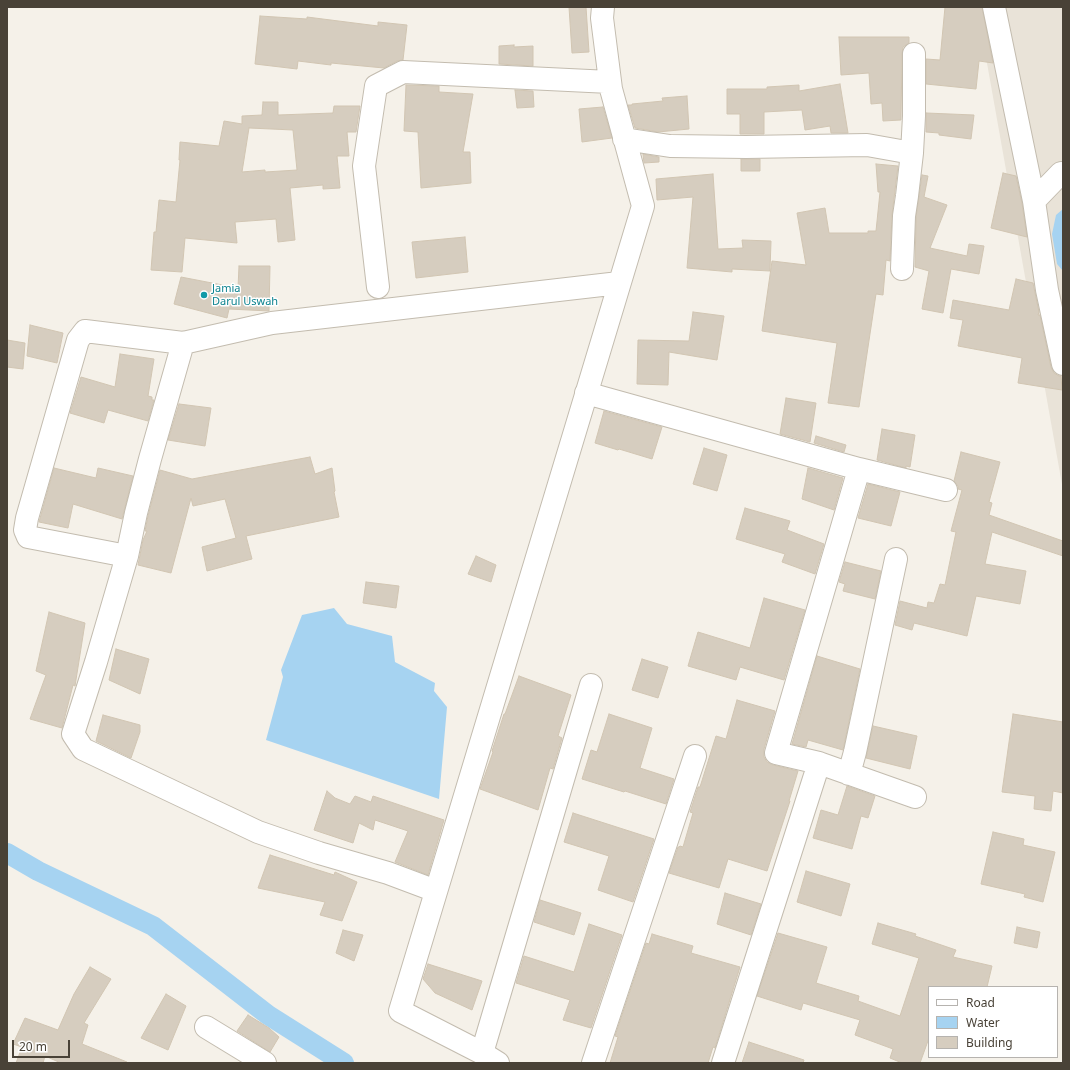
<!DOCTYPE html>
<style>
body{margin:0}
#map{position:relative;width:1070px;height:1070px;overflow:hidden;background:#f5f1e9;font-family:"Noto Sans",sans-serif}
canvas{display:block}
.frame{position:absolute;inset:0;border:8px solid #494237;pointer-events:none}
.legend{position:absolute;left:928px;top:986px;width:130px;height:72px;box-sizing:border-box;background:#fff;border:1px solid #b6b3af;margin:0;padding:5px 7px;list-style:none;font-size:12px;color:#494237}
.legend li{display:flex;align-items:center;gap:8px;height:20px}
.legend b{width:20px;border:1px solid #b6b3af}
.scale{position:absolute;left:12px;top:1040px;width:58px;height:18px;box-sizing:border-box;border:2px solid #494237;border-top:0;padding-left:5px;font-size:12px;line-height:14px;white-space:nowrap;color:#494237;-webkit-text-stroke:3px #fff;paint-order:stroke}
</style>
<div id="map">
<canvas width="1070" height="1070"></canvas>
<div class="frame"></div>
<ul class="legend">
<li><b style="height:5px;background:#fff"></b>Road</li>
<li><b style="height:11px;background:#a6d3f1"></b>Water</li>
<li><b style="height:11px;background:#d6cdbf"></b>Building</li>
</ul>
<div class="scale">20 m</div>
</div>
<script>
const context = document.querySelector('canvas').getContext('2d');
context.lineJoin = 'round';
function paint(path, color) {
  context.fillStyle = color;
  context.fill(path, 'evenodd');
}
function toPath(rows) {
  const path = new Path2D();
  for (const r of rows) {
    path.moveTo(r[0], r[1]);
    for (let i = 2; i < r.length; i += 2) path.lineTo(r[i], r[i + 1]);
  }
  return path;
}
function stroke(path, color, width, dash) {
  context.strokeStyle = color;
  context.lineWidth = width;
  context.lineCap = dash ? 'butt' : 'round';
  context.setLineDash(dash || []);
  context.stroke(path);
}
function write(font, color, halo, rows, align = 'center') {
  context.font = font + ' "Noto Sans",sans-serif';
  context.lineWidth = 3;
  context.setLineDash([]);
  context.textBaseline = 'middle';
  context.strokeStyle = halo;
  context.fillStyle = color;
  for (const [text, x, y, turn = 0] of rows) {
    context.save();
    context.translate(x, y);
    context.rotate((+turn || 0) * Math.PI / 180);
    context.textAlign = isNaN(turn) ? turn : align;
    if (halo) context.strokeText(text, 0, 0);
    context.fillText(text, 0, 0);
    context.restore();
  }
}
const residential = toPath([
 [977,7,1063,7,1063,490]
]);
const water = toPath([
 [1063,209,1063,271,1057,264,1052,234,1056,215],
 [334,608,347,624,392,636,395,662,435,683,434,691,447,707,439,799,266,740,283,677,281,670,302,615]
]);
const canal = toPath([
 [7,853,38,871,153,926,268,1015,344,1063]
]);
const building = toPath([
 [569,7,586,7,589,52,572,53,569,7],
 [945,7,982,7,993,63,979,61,976,89,926,84,926,59,940,60,945,7],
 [260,16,307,19,307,17,378,26,378,22,407,25,403,60,397,61,384,68,331,63,331,65,298,61,297,69,255,64,260,16],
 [839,37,909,37,909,43,903,47,902,54,901,120,883,121,882,103,871,104,869,73,841,75,839,37],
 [514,45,514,47,533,46,533,66,499,64,499,46,514,45],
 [840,84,848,133,831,133,830,126,805,130,802,110,764,112,764,134,740,134,740,114,727,114,727,89,767,89,767,87,799,85,799,91,840,84],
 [406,85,439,86,439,92,473,94,463,152,470,152,471,183,421,188,418,132,404,131,406,85],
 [515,90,533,91,534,107,517,108,515,90],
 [687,96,689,129,658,132,635,128,628,105,632,105,632,104,663,101,662,98,687,96],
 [263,102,278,102,278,115,333,113,334,106,360,106,356,132,347,132,349,156,337,156,340,188,323,189,323,185,290,188,295,240,278,242,276,219,235,222,237,243,185,238,182,272,151,270,154,232,156,232,159,200,176,202,180,160,179,160,180,142,219,146,224,121,242,124,242,116,262,115,263,102],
 [249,128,293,130,297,170,265,172,265,170,242,172,249,128],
 [603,107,612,138,582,142,579,109,603,107],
 [926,113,974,115,971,139,939,135,939,133,926,132,926,113],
 [643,154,659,157,659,162,644,163,643,154],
 [741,159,760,159,760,171,741,171,741,159],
 [876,164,898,166,892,215,890,261,886,260,883,295,876,294,859,407,828,403,837,343,762,331,772,261,806,265,797,213,825,208,829,233,868,233,868,231,876,231,880,192,878,192,876,164],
 [1003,173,1016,176,1022,203,1027,237,991,228,1003,173],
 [713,174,718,249,743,248,742,240,771,241,770,271,732,269,732,272,687,268,693,197,657,200,656,179,713,174],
 [922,175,928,176,924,197,947,205,930,248,967,256,969,244,984,246,979,274,951,269,943,313,922,309,929,271,915,267,916,217,922,175],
 [465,237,468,272,416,278,412,242,465,237],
 [239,266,270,266,269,311,229,309,227,318,174,304,181,277,238,288,239,266],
 [1016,279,1033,283,1039,312,1038,315,1040,315,1051,367,1054,373,1059,376,1061,376,1062,390,1018,383,1022,358,958,346,963,320,950,318,953,300,1009,310,1016,279],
 [693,312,724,316,717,360,669,352,668,385,637,384,638,340,689,341,693,312],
 [30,325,63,333,57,363,27,356,30,325],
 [7,340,25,343,23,369,7,367,7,340],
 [120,354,154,359,148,396,152,397,152,400,154,400,148,421,108,410,104,423,70,413,81,377,115,387,120,354],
 [786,398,816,403,810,442,780,434,786,398],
 [179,404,211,408,205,446,168,440,179,404],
 [604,411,662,427,652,459,619,449,618,450,595,443,604,411],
 [882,429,915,435,910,467,906,466,906,468,877,460,882,429],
 [816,436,846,445,844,452,814,443,816,436],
 [704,448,727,455,717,491,693,484,704,448],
 [961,452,1000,462,989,502,992,503,989,515,1063,541,1063,556,992,532,985,564,1026,571,1020,604,976,596,967,636,914,623,912,630,895,625,900,601,927,608,928,602,934,603,940,584,945,585,956,532,951,531,962,490,958,489,958,486,954,481,961,452],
 [310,457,315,474,332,468,335,491,334,492,339,517,246,536,252,559,207,571,202,547,236,538,225,499,193,506,191,498,171,573,138,565,143,540,147,531,145,531,148,516,160,470,192,479,310,457],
 [54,468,96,478,98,468,133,476,122,519,73,504,68,528,39,522,54,468],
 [808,468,843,478,834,510,802,499,808,468],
 [868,484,900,492,891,526,858,518,868,484],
 [745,508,790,521,787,530,824,544,815,574,782,562,785,554,736,539,745,508],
 [476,556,496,565,491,582,468,574,476,556],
 [845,562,881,571,875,599,843,591,845,584,839,582,845,562],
 [366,582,399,586,396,608,363,603,366,582],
 [764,598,805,610,784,680,740,667,736,680,688,666,698,632,750,648,764,598],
 [49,612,85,623,75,686,73,685,62,728,30,719,46,675,36,671,49,612],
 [116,649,149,659,140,694,109,680,116,649],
 [817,656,860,669,843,750,808,740,806,747,792,744,817,656],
 [642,659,668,667,658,698,632,690,642,659],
 [519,676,571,695,558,736,562,738,553,769,550,768,538,810,480,789,493,752,492,751,504,714,505,714,519,676],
 [737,700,775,711,764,749,764,757,767,762,773,765,798,771,789,801,790,801,767,871,728,859,719,888,669,873,678,847,679,847,680,846,683,847,693,813,690,812,698,787,700,787,716,736,726,739,737,700],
 [609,714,652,728,640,768,674,779,666,804,625,791,624,792,582,779,591,750,597,752,609,714],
 [1013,714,1063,722,1063,793,1053,791,1051,811,1034,809,1035,796,1002,792,1013,714],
 [103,715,140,725,140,732,131,758,96,741,103,715],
 [873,726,917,736,910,769,866,758,873,726],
 [847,786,875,796,868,818,861,816,852,849,813,838,821,810,838,815,847,786],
 [327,791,335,798,350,804,355,796,371,802,373,796,444,820,428,875,395,862,408,831,375,820,373,830,359,823,353,843,314,830,327,791],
 [573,813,654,839,633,902,598,890,609,856,564,842,573,813],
 [993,832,1024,839,1023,845,1055,852,1043,902,1024,897,1025,894,981,884,993,832],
 [270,855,334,875,335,872,357,882,342,921,320,915,325,902,258,888,270,855],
 [806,871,850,884,841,916,797,902,806,871],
 [725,893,761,904,751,935,717,924,725,893],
 [540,900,581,913,574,935,534,922,540,900],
 [878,923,916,934,915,936,956,950,953,957,992,966,987,987,929,987,929,1038,920,1063,902,1063,890,1058,893,1049,855,1035,860,1020,803,1003,801,1010,757,996,778,933,827,947,816,983,859,996,858,1001,900,1016,919,958,872,944,878,923],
 [589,924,622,935,591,1028,563,1020,570,1000,516,983,524,956,574,972,589,924],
 [1017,927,1040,932,1037,948,1014,943,1017,927],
 [343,930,363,935,354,961,336,953,343,930],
 [652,934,693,946,691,953,740,967,715,1048,713,1047,708,1063,610,1063,618,1037,615,1036,646,943,649,944,652,934],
 [428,964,482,981,472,1010,435,993,423,979,428,964],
 [90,967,111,979,84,1023,88,1025,82,1044,127,1062,127,1063,61,1063,45,1056,43,1063,16,1063,22,1047,13,1044,25,1018,58,1030,74,994,90,967],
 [166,994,186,1006,168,1050,141,1038,166,994],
 [248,1015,269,1028,279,1037,270,1052,237,1031,248,1015],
 [749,1042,804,1060,803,1063,742,1063,749,1042]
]);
const minor = toPath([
 [994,7,1034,201,1047,290,1063,364],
 [624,139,670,146,746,147,867,145,912,153],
 [1034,201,1061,173,1063,174],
 [902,269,904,216,907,196,912,153,914,116,914,54],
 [378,287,364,166,376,86,403,72,610,82],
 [183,343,272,323,619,283],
 [586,393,859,469,946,490],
 [859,469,776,753,819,763,915,797],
 [127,556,28,537,25,530,27,518,78,340,85,331,183,343,150,459,136,513,127,556,96,662,73,734,83,749,258,832,319,853,388,873,436,891],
 [849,774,855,752,896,559],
 [206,1027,265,1063],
 [482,1053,591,685],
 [498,1063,482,1053,400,1011,643,206,611,89,602,18,603,7],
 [593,1063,695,756],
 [723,1063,819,763]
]);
const markers = [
 [204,295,4,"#0f9aa8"]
];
const cultureNames = [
 ["Jamia",212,289],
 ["Darul Uswah",212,302]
];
paint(residential, '#e9e3d8');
paint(water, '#a6d3f1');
stroke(canal, '#a6d3f1', 20);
paint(building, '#d6cdbf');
stroke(building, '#d1c5b2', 1);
stroke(minor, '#c3bcaf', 24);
stroke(minor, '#fff', 22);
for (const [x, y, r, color] of markers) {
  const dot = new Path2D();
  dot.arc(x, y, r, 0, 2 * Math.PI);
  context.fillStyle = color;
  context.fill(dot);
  stroke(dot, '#fff', 1.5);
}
write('11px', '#0d838f', '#fff', cultureNames, 'left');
</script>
